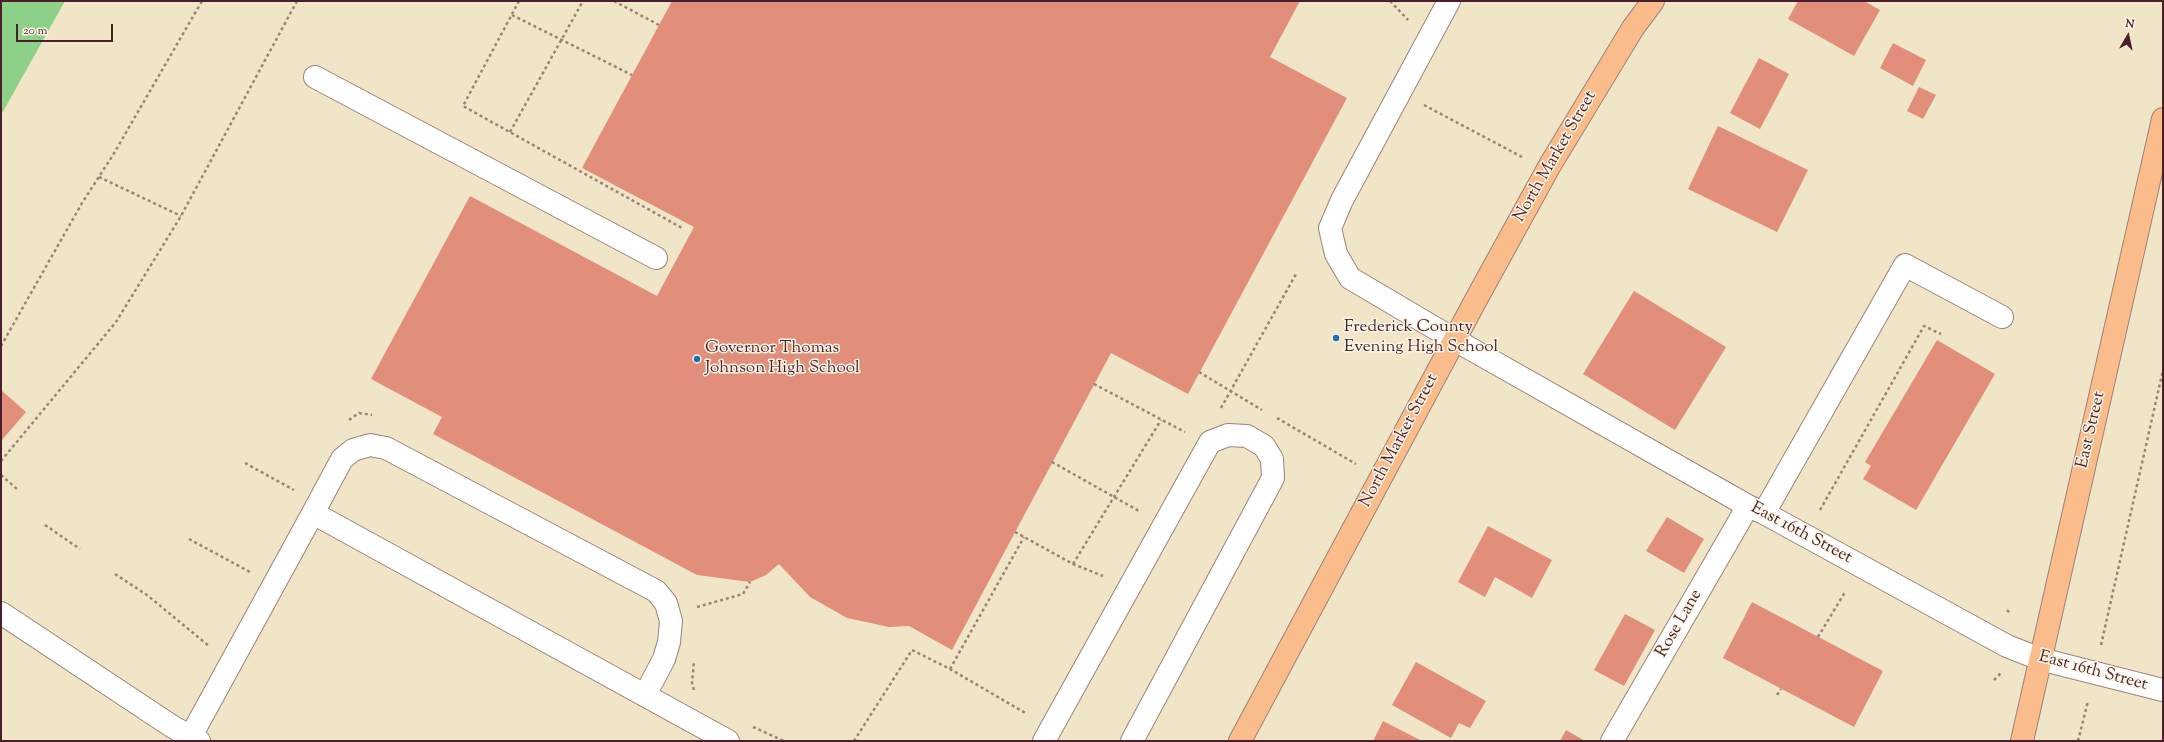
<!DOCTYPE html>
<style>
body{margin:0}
#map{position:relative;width:2164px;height:742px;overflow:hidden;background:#f0e5c7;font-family:"Sorts Mill Goudy",serif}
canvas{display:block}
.frame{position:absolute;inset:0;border:2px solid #4a1f2b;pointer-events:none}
.north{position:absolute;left:2108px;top:16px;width:40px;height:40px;-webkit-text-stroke:3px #fcf5e5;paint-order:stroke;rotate:9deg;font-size:11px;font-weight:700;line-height:16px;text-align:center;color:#4a1f2b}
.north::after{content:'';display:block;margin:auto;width:14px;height:18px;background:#4a1f2b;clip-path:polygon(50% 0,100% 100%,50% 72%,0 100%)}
.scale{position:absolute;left:16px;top:24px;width:97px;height:18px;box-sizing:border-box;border:2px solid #4a1f2b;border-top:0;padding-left:5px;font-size:12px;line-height:14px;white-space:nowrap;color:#4a1f2b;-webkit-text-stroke:3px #fcf5e5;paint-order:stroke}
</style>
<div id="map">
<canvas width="2164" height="742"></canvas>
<div class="frame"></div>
<div class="north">N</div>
<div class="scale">20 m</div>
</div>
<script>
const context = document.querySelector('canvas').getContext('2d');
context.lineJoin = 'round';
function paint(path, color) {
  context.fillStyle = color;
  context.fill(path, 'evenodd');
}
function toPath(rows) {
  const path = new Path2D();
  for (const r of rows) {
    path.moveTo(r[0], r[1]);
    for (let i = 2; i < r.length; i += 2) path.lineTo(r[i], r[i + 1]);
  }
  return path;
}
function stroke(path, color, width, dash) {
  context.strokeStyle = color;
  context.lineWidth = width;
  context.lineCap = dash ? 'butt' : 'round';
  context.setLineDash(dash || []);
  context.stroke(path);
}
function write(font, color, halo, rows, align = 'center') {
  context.font = font + ' "Sorts Mill Goudy",serif';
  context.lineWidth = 3;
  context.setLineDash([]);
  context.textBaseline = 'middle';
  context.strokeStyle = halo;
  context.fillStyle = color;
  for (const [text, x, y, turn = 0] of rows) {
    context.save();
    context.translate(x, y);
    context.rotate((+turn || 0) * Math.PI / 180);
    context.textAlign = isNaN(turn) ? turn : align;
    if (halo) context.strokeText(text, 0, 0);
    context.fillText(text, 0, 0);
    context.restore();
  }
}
const green = toPath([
 [1,1,65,1,1,115]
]);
const building = toPath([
 [672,1,1300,1,1270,57,1347,98,1188,394,1111,353,952,650,909,626,889,627,847,618,810,597,779,564,766,575,750,582,697,575,433,434,442,417,371,379,470,196,657,296,694,227,582,168],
 [1798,1,1864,1,1880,10,1854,56,1788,19],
 [1893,43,1926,60,1913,86,1880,68],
 [1759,58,1789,74,1760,129,1730,113],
 [1919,87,1936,95,1923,119,1907,111],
 [1718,126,1808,170,1777,232,1688,189],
 [1634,291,1726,347,1675,430,1583,374],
 [1937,340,1995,374,1916,510,1863,479,1871,466,1865,462],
 [1,390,26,412,1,441],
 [1667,517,1704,539,1684,573,1646,551],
 [1488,526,1552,560,1532,598,1495,577,1485,597,1458,582],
 [1752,602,1883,671,1854,727,1723,658],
 [1625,614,1655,630,1624,686,1594,670],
 [1416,662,1486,701,1470,728,1459,723,1451,738,1392,705],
 [1383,721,1422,741,1373,741],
 [1566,730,1585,741,1560,741]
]);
const path = toPath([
 [519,1,463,106,682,228],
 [614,1,659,25],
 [1390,1,1408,20],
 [512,15,632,75],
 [1424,105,1522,157],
 [510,132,583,1],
 [99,177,181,216],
 [1,346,82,203,113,155,202,1],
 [1199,372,1262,410],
 [1094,384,1185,432],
 [1221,408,1296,274],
 [1277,418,1356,464],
 [349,420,359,413,372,415],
 [1,461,116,322,181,216,297,1],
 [1052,462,1139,511],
 [245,463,294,490],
 [1,475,17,489],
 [1820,510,1924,326,1941,334],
 [45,525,80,549],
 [1015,532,1073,564,1103,576],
 [189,539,250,572],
 [1073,564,1161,420],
 [115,574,147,595,209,646],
 [697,607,743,594,750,582],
 [2007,610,2011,614],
 [1818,637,1845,592],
 [2101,645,2163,370],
 [950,669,1024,537],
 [1994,680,2001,673],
 [694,690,692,683,694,662],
 [1777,695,1781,689],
 [753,727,784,741],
 [854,741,912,650,950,669,1027,714],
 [2078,741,2088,701]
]);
const minor = toPath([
 [1449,1,1342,200,1330,228,1336,254,1350,278,1455,340,1748,506,1764,513,2007,646,2040,659,2163,690],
 [315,77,656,258],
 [313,513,342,459,353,450,370,445,386,448,656,591,666,603,671,621,669,642,664,659,645,695],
 [1764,513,1905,265,2002,317],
 [1,613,173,727,199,741],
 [191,736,313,513,728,741],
 [1044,741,1210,442,1228,435,1247,436,1264,446,1272,459,1273,478,1132,741],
 [1612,741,1748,506]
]);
const major = toPath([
 [1240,741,1478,296,1550,165,1633,28,1653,1],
 [2022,741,2163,119]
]);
const markers = [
 [1336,338,4,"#1f6fb2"],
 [697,359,4,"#1f6fb2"]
];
const streetNames = [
 ["North Market Street",1556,157,-60],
 ["East Street",2092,430,-77],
 ["North Market Street",1400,441,-62],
 ["East 16th Street",1801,534,28],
 ["Rose Lane",1680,624,-60],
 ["East 16th Street",2093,672,15]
];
const poiNames = [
 ["Frederick County",1344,328],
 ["Evening High School",1344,348],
 ["Governor Thomas",705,349],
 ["Johnson High School",705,369]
];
paint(green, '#8dd088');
paint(building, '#e18e7a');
stroke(minor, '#9d8279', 24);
stroke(major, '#9d8279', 24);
stroke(path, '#9d8279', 2.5, [3, 3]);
stroke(minor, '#fff', 22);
stroke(major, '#fabc8b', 22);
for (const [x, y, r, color] of markers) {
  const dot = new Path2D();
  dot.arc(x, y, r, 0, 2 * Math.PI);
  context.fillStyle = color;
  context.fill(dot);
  stroke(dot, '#fcf5e5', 1.5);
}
write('17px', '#4a1f2b', '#fcf5e5', streetNames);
write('17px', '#4a1f2b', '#fcf5e5', poiNames, 'left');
</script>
